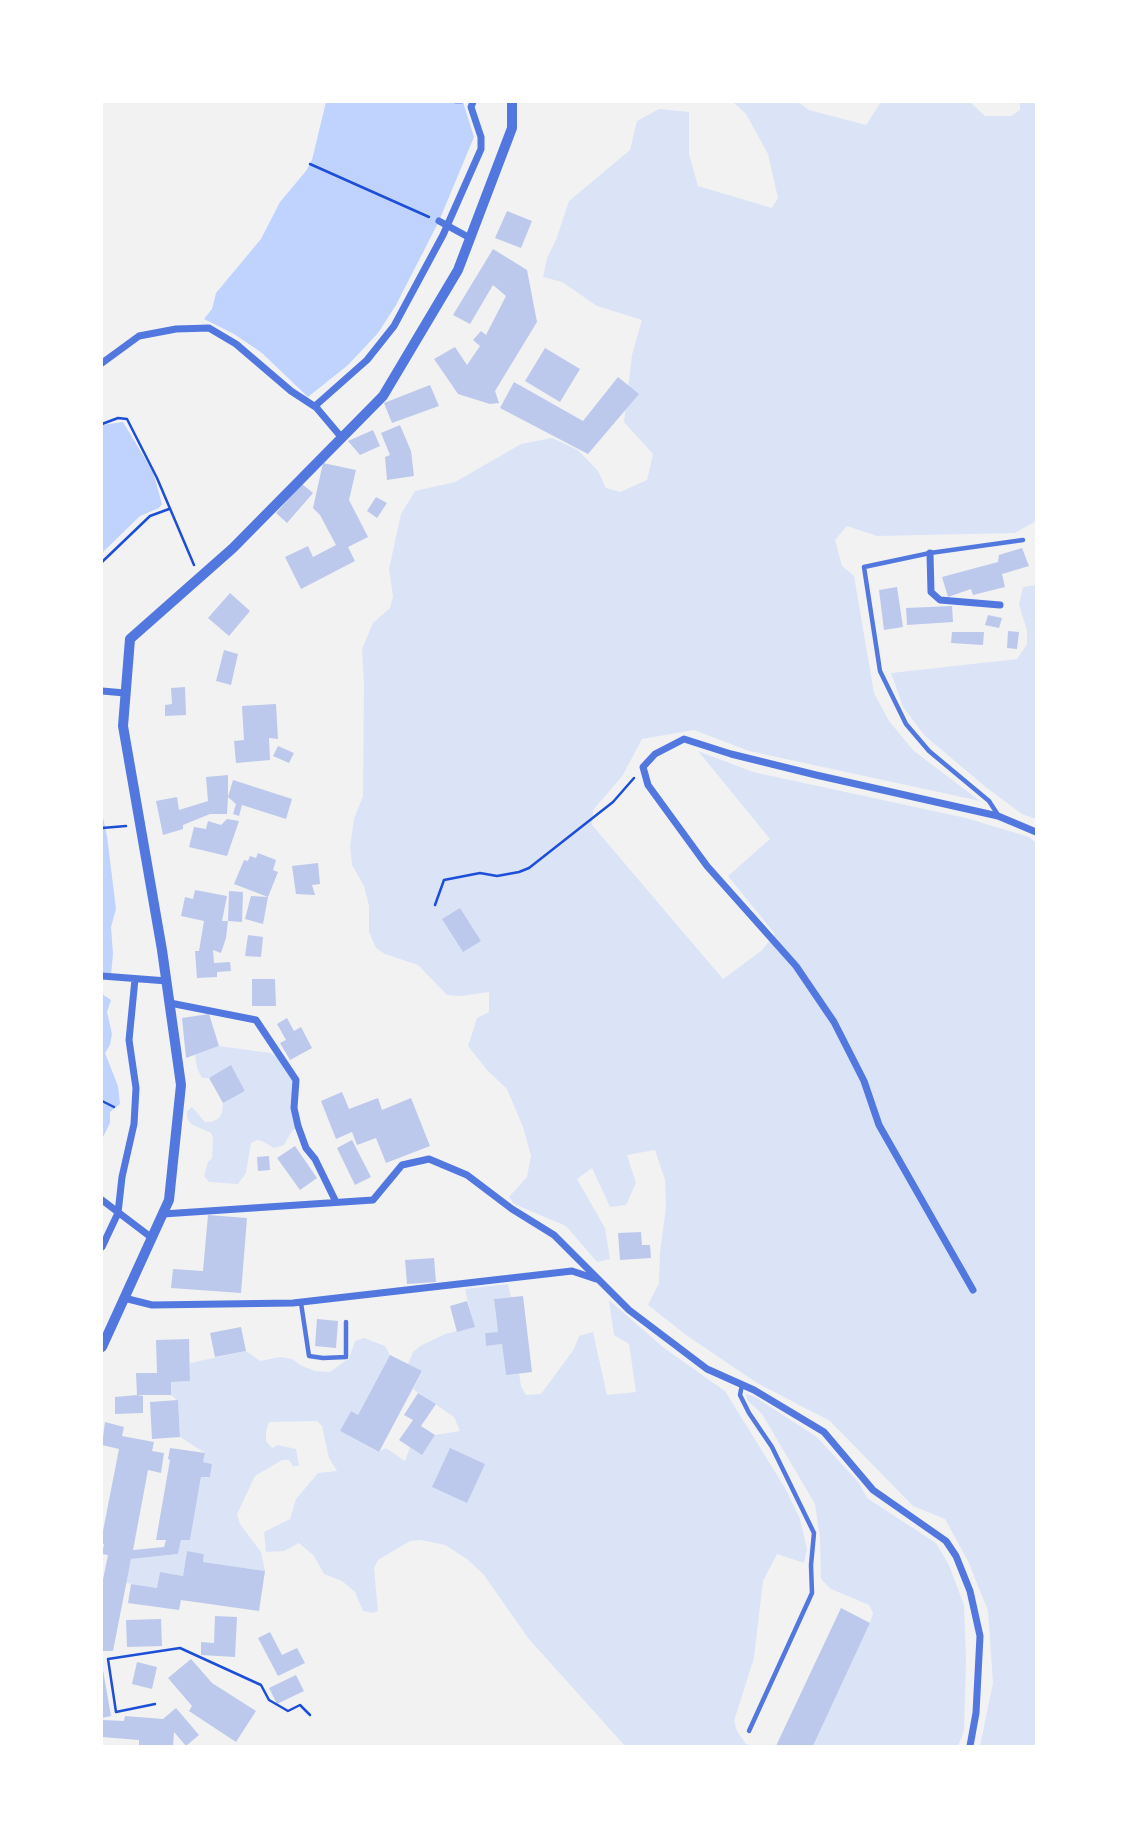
<!DOCTYPE html>
<style>
body{margin:0}
#map{position:relative;width:1138px;height:1848px;overflow:hidden;background:#f2f2f2;font-family:"PT Sans",sans-serif}
canvas{display:block}
.frame{position:absolute;inset:0;border:103px solid #fff;pointer-events:none}
</style>
<div id="map">
<canvas width="1138" height="1848"></canvas>
<div class="frame"></div>
</div>
<script>
const context = document.querySelector('canvas').getContext('2d');
context.lineJoin = 'round';
function paint(path, color) {
  context.fillStyle = color;
  context.fill(path, 'evenodd');
}
function toPath(rows) {
  const path = new Path2D();
  for (const r of rows) {
    path.moveTo(r[0], r[1]);
    for (let i = 2; i < r.length; i += 2) path.lineTo(r[i], r[i + 1]);
  }
  return path;
}
function stroke(path, color, width, dash) {
  context.strokeStyle = color;
  context.lineWidth = width;
  context.lineCap = dash ? 'butt' : 'round';
  context.setLineDash(dash || []);
  context.stroke(path);
}
const green = toPath([
 [733,102,798,102,809,110,866,125,881,102,970,102,985,116,1011,116,1020,110,1020,102,1036,102,1036,521,1015,533,877,536,847,526,835,540,842,566,854,576,874,693,889,721,914,751,980,801,749,751,694,730,642,739,623,775,593,810,592,825,723,979,761,951,775,934,728,876,770,839,698,751,753,772,966,818,1029,837,1036,843,1036,1746,980,1746,993,1683,988,1611,969,1563,945,1519,913,1506,830,1421,757,1383,686,1335,648,1305,659,1283,660,1252,666,1207,665,1180,655,1150,627,1155,636,1183,626,1205,610,1207,592,1168,577,1179,605,1228,610,1259,597,1262,566,1226,514,1204,509,1197,527,1177,531,1156,523,1127,507,1089,487,1070,468,1046,477,1018,489,1012,489,992,462,996,447,995,418,965,385,954,376,948,369,932,369,906,364,886,352,865,350,846,354,819,363,796,364,683,362,649,373,623,390,608,393,596,389,569,401,514,415,491,455,482,521,444,552,438,578,450,598,471,606,488,620,492,647,480,653,454,624,422,632,355,642,320,597,306,562,282,543,277,547,258,556,240,569,201,630,150,637,121,659,109,689,112,689,154,698,186,772,208,778,198,768,154,746,114],
 [1036,585,1036,819,1022,814,987,788,925,736,903,707,891,673,1017,659,1027,644,1027,630,1019,605,1023,587],
 [219,1046,270,1053,285,1061,296,1080,298,1126,292,1131,284,1145,274,1148,262,1141,257,1140,251,1143,246,1173,238,1184,209,1182,204,1176,208,1162,212,1158,213,1138,211,1133,191,1124,187,1118,187,1111,192,1107,205,1122,211,1122,218,1119,222,1113,223,1103,245,1091,231,1066,209,1078,202,1078,197,1068,195,1055],
 [508,1284,511,1297,494,1299,498,1332,485,1333,486,1346,502,1344,506,1374,519,1373,521,1386,526,1395,541,1394,574,1349,579,1336,593,1332,607,1395,636,1392,629,1344,614,1335,609,1300,664,1348,725,1391,785,1488,800,1519,807,1549,804,1563,777,1554,763,1581,754,1658,734,1721,737,1731,746,1744,754,1746,625,1746,528,1638,484,1575,467,1559,445,1545,421,1540,410,1541,378,1560,374,1568,378,1611,373,1613,363,1611,355,1592,342,1581,324,1574,314,1556,299,1543,284,1551,266,1552,264,1532,290,1519,296,1499,318,1473,337,1471,329,1458,322,1426,317,1421,269,1422,266,1431,266,1441,272,1448,278,1445,296,1449,299,1466,293,1466,289,1460,282,1460,255,1476,237,1514,240,1524,261,1552,265,1571,203,1562,204,1554,187,1551,183,1576,160,1572,157,1588,126,1583,131,1559,178,1554,181,1540,190,1540,201,1477,210,1477,212,1464,203,1462,205,1453,180,1437,178,1401,171,1395,171,1382,190,1381,190,1363,246,1351,260,1361,280,1357,292,1359,300,1365,315,1371,330,1372,349,1358,355,1341,364,1338,385,1346,390,1355,358,1415,351,1411,340,1431,378,1452,386,1448,405,1461,410,1447,422,1454,435,1435,460,1431,454,1417,413,1389,422,1372,408,1364,413,1352,420,1346,445,1334,474,1327,465,1289],
 [746,1394,755,1397,817,1437,859,1483,867,1498,936,1543,949,1565,964,1605,966,1660,964,1731,958,1746,813,1746,870,1623,873,1613,869,1605,831,1589,821,1579,820,1538,815,1504,762,1414,748,1401]
]);
const water = toPath([
 [326,102,463,102,474,137,439,221,396,305,378,333,348,365,308,397,262,353,234,334,204,319,212,309,216,293,261,239,280,202,306,171,312,160],
 [123,422,153,472,162,504,159,508,140,516,102,553,102,425],
 [102,813,107,836,116,909,111,927,113,954,111,975,102,973],
 [102,994,111,1000,107,1012,112,1034,110,1045,105,1053,118,1086,120,1104,110,1112,110,1123,102,1139]
]);
const building = toPath([
 [507,211,532,221,521,248,495,238],
 [493,249,527,270,537,322,495,391,499,403,490,404,458,394,434,359,455,347,467,365,480,346,473,340,481,331,486,335,506,296,493,285,470,324,453,315],
 [545,348,580,369,560,402,525,381],
 [618,377,639,394,588,454,500,408,514,382,583,421],
 [430,385,439,406,392,423,384,403],
 [400,425,411,451,414,476,387,480,385,457,390,455,381,433],
 [373,430,380,446,360,455,348,441],
 [323,463,356,470,349,500,368,537,348,547,355,561,301,589,285,557,308,546,313,557,336,545,320,515,313,508],
 [302,484,313,493,287,523,276,513],
 [376,497,387,503,377,518,367,511],
 [1022,548,1029,566,1002,574,1005,587,973,595,971,589,948,597,942,577,998,562,999,555],
 [897,587,903,627,884,630,879,590],
 [230,593,250,611,229,636,208,618],
 [952,606,953,622,907,625,906,608],
 [988,615,1002,618,999,628,985,625],
 [1008,631,1019,632,1017,649,1007,648],
 [952,632,984,632,983,645,951,643],
 [224,650,238,654,231,685,216,681],
 [185,687,186,715,165,716,165,705,172,704,171,688],
 [276,704,278,739,269,738,270,760,236,763,234,741,244,740,242,706],
 [278,746,294,753,289,763,273,756],
 [228,775,228,797,233,780,292,799,286,819,242,805,239,816,233,814,236,804,228,797,227,814,210,814,183,825,183,829,163,835,156,801,177,797,179,810,208,801,206,777],
 [227,819,239,821,227,856,189,847,194,827,206,829,208,821,221,825],
 [258,853,276,860,273,870,278,872,268,897,234,884,244,860,248,861,250,856,256,858],
 [318,863,320,884,312,885,315,895,296,894,292,866],
 [195,890,227,896,222,921,228,921,226,938,221,953,213,950,214,963,230,962,231,971,217,972,217,977,197,978,195,951,199,951,204,921,181,916,185,897,193,899],
 [229,891,243,892,242,922,228,921],
 [251,896,268,897,263,924,245,919],
 [460,908,481,941,463,952,442,919],
 [248,935,263,937,261,957,245,956],
 [252,979,275,979,276,1006,252,1006],
 [209,1014,219,1046,186,1058,182,1018],
 [287,1018,294,1031,301,1027,312,1048,290,1060,280,1043,286,1040,277,1024],
 [231,1065,245,1091,223,1103,209,1078],
 [342,1092,349,1109,378,1098,382,1110,411,1098,430,1146,386,1163,376,1138,357,1145,352,1132,336,1139,321,1101],
 [352,1140,371,1177,355,1185,337,1148],
 [295,1146,317,1178,300,1190,277,1158],
 [269,1156,270,1170,258,1171,257,1157],
 [208,1215,247,1218,241,1293,171,1288,173,1269,203,1271],
 [641,1232,642,1245,650,1245,651,1258,620,1260,618,1233],
 [434,1258,436,1282,407,1284,405,1260],
 [523,1296,532,1372,506,1375,502,1344,486,1346,485,1333,498,1332,494,1299],
 [467,1301,475,1327,457,1332,450,1306],
 [317,1319,338,1321,336,1348,315,1346],
 [241,1327,246,1351,215,1357,210,1333],
 [189,1339,190,1381,171,1382,171,1395,137,1395,143,1396,143,1413,115,1414,115,1397,137,1395,136,1373,157,1373,156,1340],
 [390,1355,422,1371,379,1452,340,1431,351,1411,358,1415],
 [418,1393,436,1404,421,1426,435,1435,422,1455,399,1440,413,1420,404,1415],
 [178,1400,180,1437,152,1439,150,1402],
 [105,1422,124,1427,122,1436,154,1442,152,1451,164,1453,161,1473,148,1470,133,1550,164,1547,166,1540,156,1540,170,1460,168,1459,170,1448,205,1453,203,1462,212,1464,210,1477,201,1477,190,1540,181,1540,178,1554,131,1559,113,1651,102,1651,102,1584,108,1555,102,1554,104,1544,102,1544,102,1536,119,1449,102,1445],
 [450,1448,485,1464,467,1503,432,1487],
 [187,1551,204,1554,203,1562,265,1571,259,1611,181,1600,179,1610,128,1603,131,1584,157,1588,160,1572,183,1576],
 [841,1608,870,1623,813,1746,776,1746],
 [215,1616,237,1617,235,1657,201,1655,201,1642,214,1643],
 [161,1619,162,1646,127,1647,126,1620],
 [270,1632,282,1655,297,1648,305,1663,278,1676,258,1638],
 [191,1659,212,1683,256,1711,236,1742,189,1711,192,1706,168,1678],
 [137,1662,157,1667,152,1689,132,1684],
 [103,1670,111,1716,102,1718,102,1671],
 [296,1675,304,1691,277,1704,269,1688],
 [176,1708,199,1735,186,1746,174,1732,173,1746,139,1746,139,1740,102,1737,102,1720,124,1721,125,1716,163,1719]
]);
const path = toPath([
 [455,102,462,102],
 [310,164,429,217],
 [102,424,118,418,127,419,157,478,194,565],
 [102,562,150,516,169,509],
 [102,828,126,826],
 [435,905,444,880,480,873,497,876,519,872,529,868,613,802,634,778],
 [102,1101,114,1107],
 [155,1704,116,1712,108,1659,180,1648,261,1685,269,1700,288,1711,300,1705,310,1715]
]);
const service = toPath([
 [998,815,989,801,929,751,906,724,880,671,864,567,930,553,1023,540],
 [301,1303,309,1356,323,1358,346,1357,346,1322],
 [742,1385,740,1395,749,1413,772,1447,814,1533,811,1565,812,1593,749,1731]
]);
const minor = toPath([
 [439,221,470,238],
 [102,363,139,336,176,329,209,328,236,344,291,391,317,408],
 [342,438,315,406,367,360,394,326,443,235,481,149,481,137,471,107,473,102],
 [930,553,931,592,940,600,1000,605],
 [102,691,125,693],
 [102,976,167,981],
 [170,1003,256,1020,296,1080,294,1108,298,1126,306,1148,315,1159,336,1202],
 [102,1200,152,1238],
 [163,1214,373,1200,402,1165,429,1159,467,1175,512,1209,554,1235,629,1310,707,1369,754,1390,824,1432,873,1490,946,1541,956,1556,970,1591,980,1636,976,1713,970,1746],
 [102,1247,118,1213,122,1177,134,1124,136,1088,129,1040,135,979],
 [973,1290,879,1125,864,1081,834,1022,796,966,707,866,648,785,643,767,655,754,684,739,731,754,816,775,998,816,1036,832],
 [124,1298,152,1305,293,1303,572,1271,596,1279]
]);
const tertiary = toPath([
 [102,1347,169,1200,181,1085,162,950,123,726,130,639,233,548,383,396,458,270,512,128,512,102]
]);
paint(green, '#dbe4f7');
paint(water, '#bfd3fe');
paint(building, '#bdc9ec');
stroke(path, '#1d4ed8', 2.5);
stroke(service, '#5277de', 4.5);
stroke(minor, '#5277de', 7);
stroke(tertiary, '#5277de', 10);
</script>
